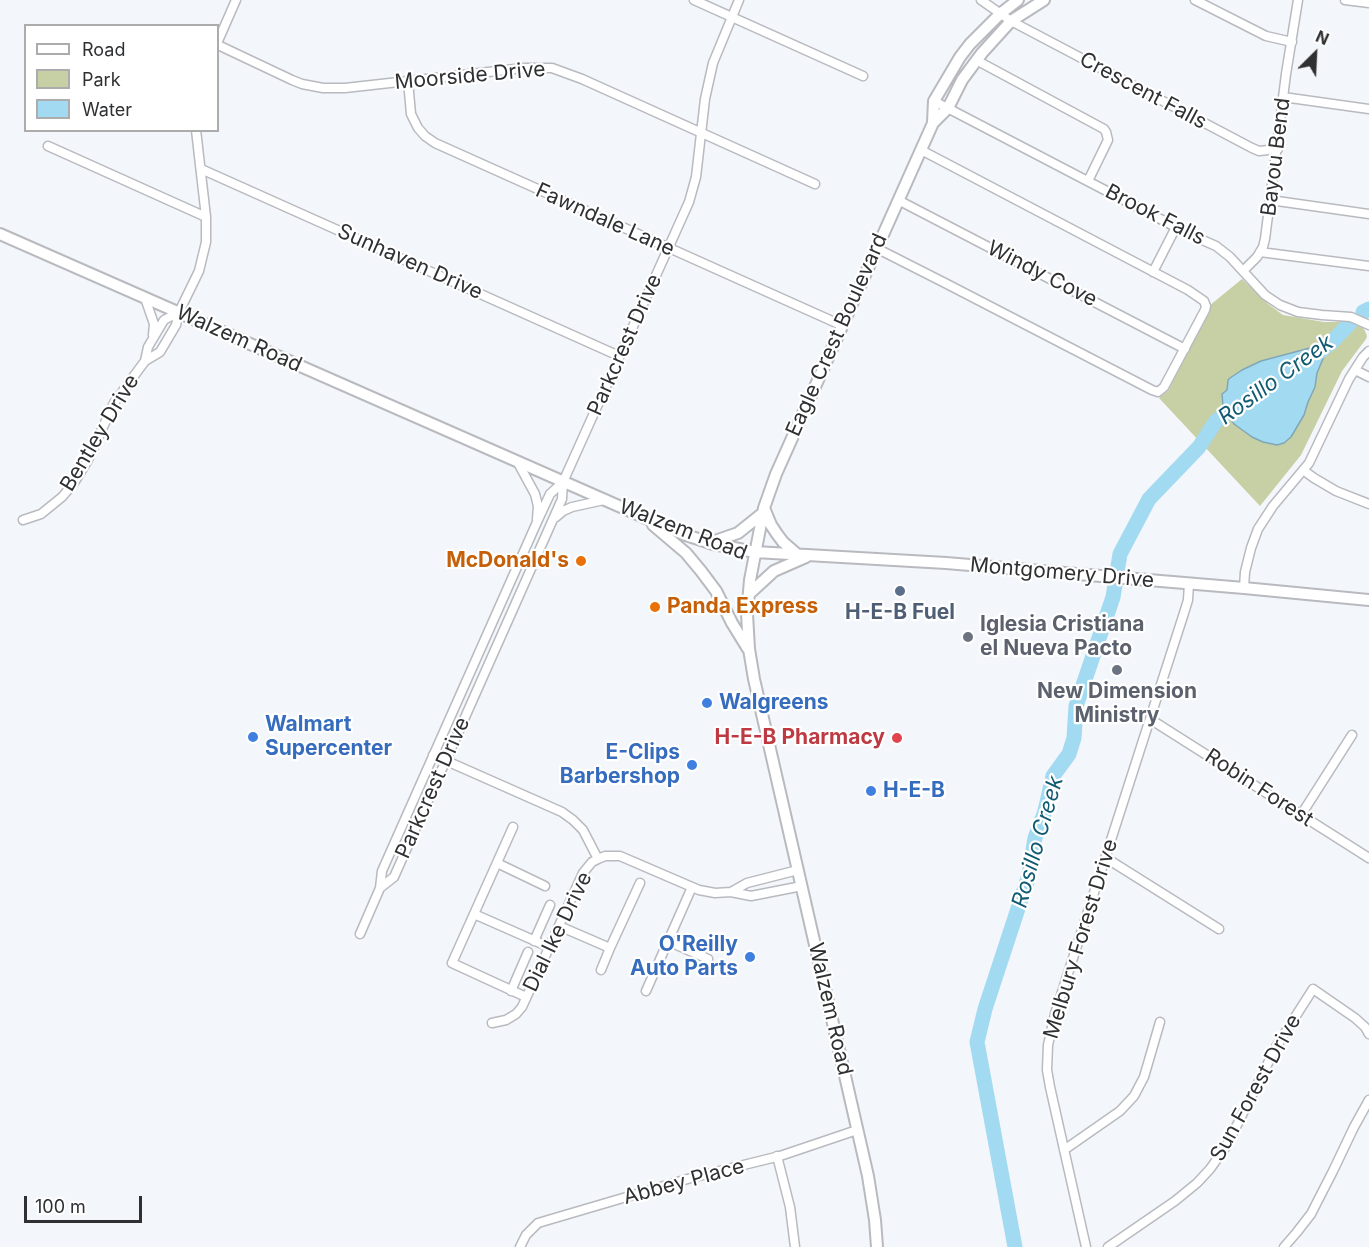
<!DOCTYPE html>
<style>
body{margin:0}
#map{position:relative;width:1369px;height:1247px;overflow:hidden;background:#f3f6fa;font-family:Inter,sans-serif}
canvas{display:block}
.legend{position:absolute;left:24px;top:24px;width:195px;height:108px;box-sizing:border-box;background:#fff;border:2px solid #acacad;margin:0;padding:8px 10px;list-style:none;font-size:18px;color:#2f3032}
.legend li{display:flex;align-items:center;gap:12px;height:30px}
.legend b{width:30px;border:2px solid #acacad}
.north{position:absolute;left:1285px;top:24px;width:60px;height:60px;-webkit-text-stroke:4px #fff;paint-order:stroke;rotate:24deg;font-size:16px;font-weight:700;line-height:24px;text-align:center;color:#2f3032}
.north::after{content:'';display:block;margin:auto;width:21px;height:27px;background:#2f3032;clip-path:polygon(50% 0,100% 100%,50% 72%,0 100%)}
.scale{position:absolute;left:24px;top:1196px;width:118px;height:27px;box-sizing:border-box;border:3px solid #2f3032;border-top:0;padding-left:8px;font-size:18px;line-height:21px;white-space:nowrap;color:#2f3032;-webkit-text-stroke:4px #fff;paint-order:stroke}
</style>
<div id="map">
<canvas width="1369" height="1247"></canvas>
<ul class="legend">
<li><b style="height:8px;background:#fff"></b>Road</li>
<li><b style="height:16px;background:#c7cfa4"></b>Park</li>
<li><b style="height:16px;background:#a2daf1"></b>Water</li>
</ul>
<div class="north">N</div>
<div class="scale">100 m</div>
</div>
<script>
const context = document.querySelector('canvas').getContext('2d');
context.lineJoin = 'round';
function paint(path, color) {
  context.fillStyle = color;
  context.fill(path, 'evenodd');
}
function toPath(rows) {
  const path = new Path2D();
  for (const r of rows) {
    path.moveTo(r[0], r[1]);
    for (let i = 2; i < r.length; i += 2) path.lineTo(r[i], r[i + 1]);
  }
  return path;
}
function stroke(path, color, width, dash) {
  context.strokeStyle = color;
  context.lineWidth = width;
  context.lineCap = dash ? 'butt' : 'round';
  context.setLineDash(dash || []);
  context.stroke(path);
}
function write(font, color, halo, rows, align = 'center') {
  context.font = font + ' Inter,sans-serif';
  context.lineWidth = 4.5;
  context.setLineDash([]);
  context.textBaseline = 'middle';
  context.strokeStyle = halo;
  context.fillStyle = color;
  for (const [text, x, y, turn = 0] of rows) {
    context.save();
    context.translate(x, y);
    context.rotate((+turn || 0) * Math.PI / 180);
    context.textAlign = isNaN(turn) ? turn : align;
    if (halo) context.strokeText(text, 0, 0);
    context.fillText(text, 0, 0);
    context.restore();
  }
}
const green = toPath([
 [1242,279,1268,304,1283,315,1324,322,1336,322,1345,320,1363,328,1365,331,1367,336,1366,339,1342,371,1301,455,1260,506,1159,398,1168,391,1208,313,1209,306]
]);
const water = toPath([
 [1327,341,1331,343,1331,348,1325,354,1317,373,1315,387,1308,402,1304,415,1291,437,1284,443,1277,445,1263,442,1252,437,1234,424,1223,406,1222,394,1227,390,1228,380,1230,378,1242,370,1261,361,1310,348,1327,341]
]);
const river = toPath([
 [1363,312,1369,309],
 [1315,355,1331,343,1350,323],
 [1015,1247,977,1042,985,1009,1029,875,1035,838,1045,811,1053,776,1069,754,1074,738,1076,706,1113,597,1120,554,1149,499,1199,447,1216,421,1242,402]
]);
const minor = toPath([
 [694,0,863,76],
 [981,0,1011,21,1252,148,1259,151,1278,149],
 [1195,0,1266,36,1292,42],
 [1345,0,1369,3],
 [218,41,236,0],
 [218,45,292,80,302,84,323,88,345,88,524,68,552,68,582,79,815,184],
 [976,60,1104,129,1106,132,1108,140,1088,181],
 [408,81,411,114,418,128,425,136,435,143,841,325],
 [1283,97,1369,109],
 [934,101,1191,235,1216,246,1230,257,1265,295,1280,305,1298,312,1322,315,1351,317,1369,325],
 [48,146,206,217],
 [201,169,619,356],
 [898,200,1185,349],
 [1270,200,1369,214],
 [876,248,945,283,1152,390,1158,392,1164,387,1205,310,1206,306,1204,301,1188,290,921,150],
 [1260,252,1369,266],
 [1243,271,1257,257,1263,247,1265,239,1286,74,1298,0],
 [1153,272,1176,227],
 [145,298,154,324,153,335],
 [145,361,148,347,164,320,179,312],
 [1355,370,1369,377],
 [517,461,535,494,538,506,537,519],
 [1303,470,1314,478,1336,491,1369,504],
 [556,517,563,511,572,507,604,500],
 [23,520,41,514,62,497,74,483,88,460,114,403,145,361,160,352,176,325,179,312,199,271,206,242,206,217,196,130],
 [1244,588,1245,572,1251,548,1258,529,1273,506,1309,463,1349,379,1363,357,1369,351],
 [1150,719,1369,858],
 [433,755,562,812,573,820,583,830,598,859],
 [1301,815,1352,735],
 [513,827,474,914,549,947],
 [1106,858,1219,929],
 [497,863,545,886],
 [380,888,394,877,562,499,563,482,689,202,696,177,705,99,713,63,739,0],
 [731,892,747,883,798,870],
 [474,914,452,963,526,997],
 [559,926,610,948,640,883],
 [360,934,380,888,382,871,537,522,550,494,563,482],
 [534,941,550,905],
 [668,941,708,959],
 [601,970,610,948],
 [511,991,528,952],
 [646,991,692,887],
 [492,1023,506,1020,516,1014,522,1007,583,873,592,862,598,859,605,856,620,856,699,890,715,893,731,892,751,896,802,886],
 [1064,1150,1120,1111,1134,1096,1144,1077,1160,1022],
 [777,1156,790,1207,795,1247],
 [520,1247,526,1235,538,1223,691,1178,780,1156,857,1130],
 [1086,1247,1050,1087,1047,1070,1048,1045,1055,1014,1184,613,1188,600,1189,583],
 [1108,1247,1175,1201,1197,1183,1210,1169,1227,1145,1276,1047,1313,989,1355,1018,1365,1027,1369,1034],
 [1284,1247,1297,1232,1311,1214,1333,1171,1354,1127,1369,1100]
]);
const major = toPath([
 [933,123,934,101,960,57,970,44,1000,14,1018,0],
 [0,234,646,518,683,534,713,544,755,552,946,563,1244,588,1369,600],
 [764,508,771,525,777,534,783,542,798,555],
 [653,525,686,553,701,571,716,591,732,623,748,649],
 [709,543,738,533,763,513],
 [749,594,774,571,806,557],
 [877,1247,875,1220,868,1176,754,679,749,649,747,614,750,580,764,508,776,474,933,123,948,108,962,80,982,53,1011,21,1044,0]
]);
const markers = [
 [581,561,6,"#e8710a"],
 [900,591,6,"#5c6f8a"],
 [655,607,6,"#e8710a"],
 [968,637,6,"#6b7280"],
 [1117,670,6,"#6b7280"],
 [707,703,6,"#3f7fe0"],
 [253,737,6,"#3f7fe0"],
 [897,738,6,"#e0444e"],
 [692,765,6,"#3f7fe0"],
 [871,791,6,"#3f7fe0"],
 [750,957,6,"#3f7fe0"]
];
const streetNames = [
 ["Moorside Drive",470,76,-5],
 ["Crescent Falls",1143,91,28],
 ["Bayou Bend",1276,157,-83],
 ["Brook Falls",1155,215,27],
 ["Fawndale Lane",605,220,24],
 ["Sunhaven Drive",410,262,24],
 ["Windy Cove",1042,274,27],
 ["Eagle Crest Boulevard",837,335,-66],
 ["Walzem Road",239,339,24],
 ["Parkcrest Drive",625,345,-66],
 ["Bentley Drive",100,433,-59],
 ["Walzem Road",683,530,21],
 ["Montgomery Drive",1062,573,5],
 ["Parkcrest Drive",433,788,-66],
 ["Robin Forest",1259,788,33],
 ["Dial Ike Drive",558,932,-64],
 ["Melbury Forest Drive",1081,939,-73],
 ["Walzem Road",830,1009,77],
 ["Sun Forest Drive",1256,1088,-61],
 ["Abbey Place",684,1182,-15]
];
const foodNames = [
 ["McDonald's",569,561],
 ["Panda Express",667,607,"left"]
];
const serviceNames = [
 ["H-E-B Fuel",900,613]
];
const worshipNames = [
 ["Iglesia Cristiana",980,625],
 ["el Nueva Pacto",980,649],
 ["New Dimension",1117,692,"center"],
 ["Ministry",1117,716,"center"]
];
const shopNames = [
 ["Walgreens",719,703],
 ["Walmart",265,725],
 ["Supercenter",265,749],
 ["E-Clips",680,753,"right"],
 ["Barbershop",680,777,"right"],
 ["H-E-B",883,791],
 ["O'Reilly",738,945,"right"],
 ["Auto Parts",738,969,"right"]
];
const healthNames = [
 ["H-E-B Pharmacy",885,738]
];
const waterNames = [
 ["Rosillo Creek",1276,380,-36],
 ["Rosillo Creek",1038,842,-74]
];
paint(green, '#c7cfa4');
paint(water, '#a2daf1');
stroke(water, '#80a7b8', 1.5);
stroke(river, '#a2daf1', 15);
stroke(minor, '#b8babf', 11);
stroke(major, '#b8babf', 14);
stroke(minor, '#fff', 8);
stroke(major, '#fff', 10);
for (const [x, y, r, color] of markers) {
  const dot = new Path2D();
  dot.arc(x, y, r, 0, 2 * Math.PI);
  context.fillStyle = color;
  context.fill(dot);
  stroke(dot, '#fff', 2);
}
write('21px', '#2f3032', '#fff', streetNames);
write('bold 21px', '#c56008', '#fff', foodNames, 'right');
write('bold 21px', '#4e5e75', '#fff', serviceNames);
write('bold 21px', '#5b616d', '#fff', worshipNames, 'left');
write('bold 21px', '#366cbe', '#fff', shopNames, 'left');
write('bold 21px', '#be3a42', '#fff', healthNames, 'right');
write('italic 22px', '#115b72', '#fff', waterNames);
</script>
